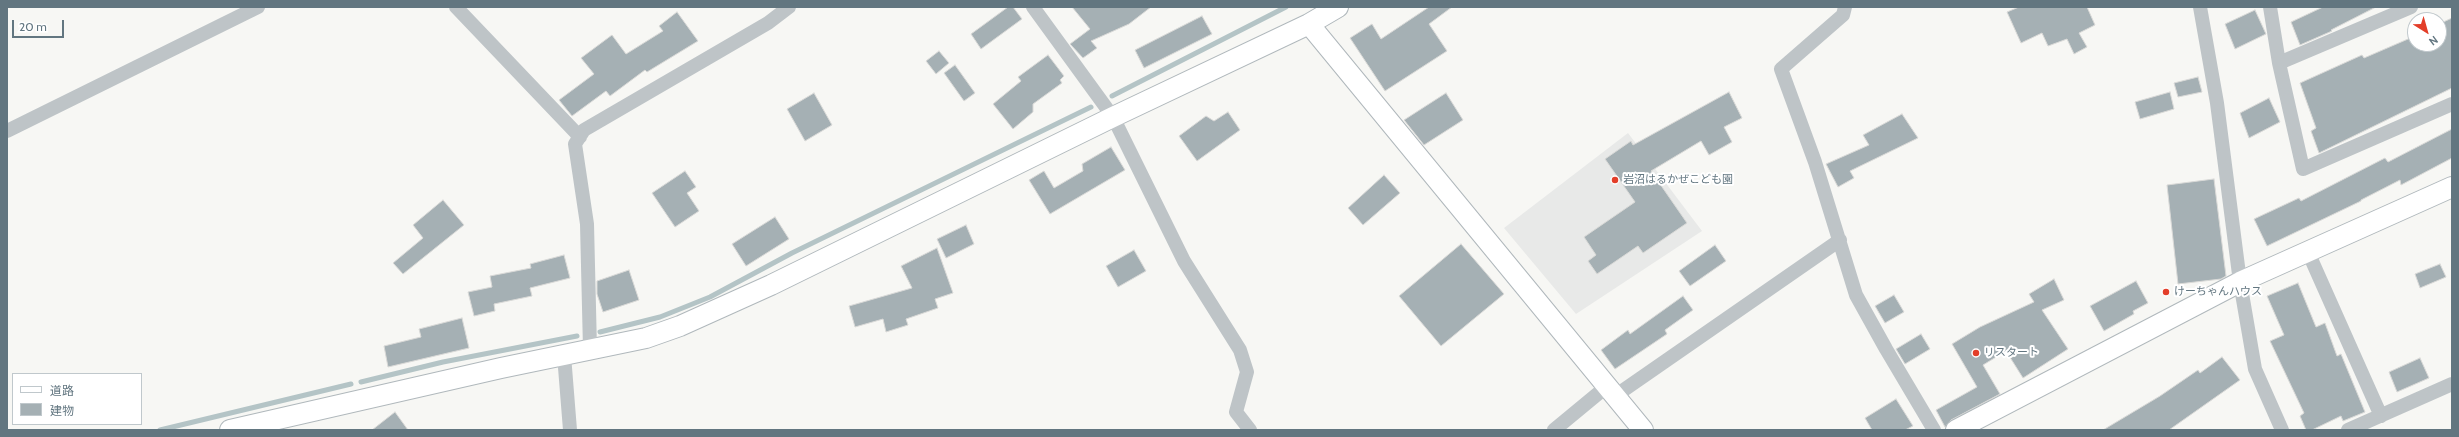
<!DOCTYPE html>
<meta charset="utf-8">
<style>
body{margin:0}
#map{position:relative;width:2459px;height:437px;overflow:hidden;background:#f7f7f4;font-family:Cabin,"Noto Sans JP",sans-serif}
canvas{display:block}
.frame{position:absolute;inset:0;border:8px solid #627680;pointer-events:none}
.legend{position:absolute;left:12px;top:373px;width:130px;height:52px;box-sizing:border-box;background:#fff;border:1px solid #c0c8cc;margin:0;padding:5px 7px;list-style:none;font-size:12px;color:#627680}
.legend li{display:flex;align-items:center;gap:8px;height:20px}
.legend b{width:20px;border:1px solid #c0c8cc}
.north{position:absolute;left:2407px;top:12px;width:40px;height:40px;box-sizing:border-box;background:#fff;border:1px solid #c0c8cc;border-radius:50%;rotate:143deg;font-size:11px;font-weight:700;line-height:16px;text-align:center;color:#627680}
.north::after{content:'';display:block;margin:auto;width:14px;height:18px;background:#e33e29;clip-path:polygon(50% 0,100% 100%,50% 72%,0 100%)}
.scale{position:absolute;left:12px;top:20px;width:52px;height:18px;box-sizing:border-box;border:2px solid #627680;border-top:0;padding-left:5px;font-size:12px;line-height:14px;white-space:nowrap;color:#627680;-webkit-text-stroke:3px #fff;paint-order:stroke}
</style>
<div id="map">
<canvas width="2459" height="437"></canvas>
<div class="frame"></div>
<ul class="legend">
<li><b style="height:5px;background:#fff"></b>道路</li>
<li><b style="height:11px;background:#a5b0b4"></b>建物</li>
</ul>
<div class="north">N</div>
<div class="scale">20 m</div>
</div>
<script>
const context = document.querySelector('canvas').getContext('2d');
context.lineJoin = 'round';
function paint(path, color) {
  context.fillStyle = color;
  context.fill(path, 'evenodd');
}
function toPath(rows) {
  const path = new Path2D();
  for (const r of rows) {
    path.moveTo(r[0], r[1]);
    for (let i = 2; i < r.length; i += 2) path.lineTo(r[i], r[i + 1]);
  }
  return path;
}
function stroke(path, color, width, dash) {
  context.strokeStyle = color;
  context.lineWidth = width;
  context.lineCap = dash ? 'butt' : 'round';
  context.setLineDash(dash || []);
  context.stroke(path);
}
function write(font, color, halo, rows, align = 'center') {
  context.font = font + ' Cabin,"Noto Sans JP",sans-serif';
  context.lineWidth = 4;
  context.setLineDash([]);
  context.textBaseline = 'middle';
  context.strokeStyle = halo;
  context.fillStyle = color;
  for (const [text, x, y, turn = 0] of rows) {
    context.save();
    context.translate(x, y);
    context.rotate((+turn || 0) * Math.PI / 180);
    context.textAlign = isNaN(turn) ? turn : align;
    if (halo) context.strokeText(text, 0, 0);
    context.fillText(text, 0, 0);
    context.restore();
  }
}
const built = toPath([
 [1628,133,1702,231,1576,314,1504,228]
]);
const stream = toPath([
 [1112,96,1286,7],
 [600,332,660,317,710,297,792,253,1091,107],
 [361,382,443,362,577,336],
 [160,430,351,384]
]);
const building = toPath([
 [1008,7,1013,7,1022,19,981,49,971,34,1008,7],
 [1072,7,1151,7,1129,24,1091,41,1097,48,1083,58,1070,44,1090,29,1072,7],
 [1429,7,1452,7,1429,24,1447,51,1385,91,1350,38,1372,24,1381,39,1429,7],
 [2019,7,2087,7,2095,25,2079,33,2087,47,2074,54,2067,39,2048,46,2042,33,2021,43,2007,12,2019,7],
 [2323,7,2376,7,2331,30,2332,31,2300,45,2291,22,2323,7],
 [2255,10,2266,34,2235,49,2225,24,2255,10],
 [677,12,698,41,647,72,645,70,610,96,606,91,572,116,559,100,594,74,581,58,612,35,626,54,663,31,659,26,677,12],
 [1202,16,1212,34,1144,68,1135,50,1202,16],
 [2452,18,2452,88,2319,153,2311,131,2316,128,2300,83,2362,55,2364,58,2415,36,2415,44,2439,44,2439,24,2452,18],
 [939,51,949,63,936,74,926,61,939,51],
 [1048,55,1064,76,1060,80,1062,83,1033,104,1033,112,1013,129,993,104,1021,81,1018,77,1048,55],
 [955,65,975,93,964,101,944,73,955,65],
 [2198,77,2202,92,2178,97,2174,83,2198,77],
 [1729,92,1742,118,1724,127,1732,142,1709,155,1701,141,1651,171,1687,223,1643,253,1638,246,1597,274,1588,261,1596,255,1584,237,1635,202,1605,159,1631,141,1633,145,1729,92],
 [2170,92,2174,109,2140,119,2135,102,2170,92],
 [814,93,832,125,805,141,787,109,814,93],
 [1446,93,1463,120,1424,145,1404,120,1446,93],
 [2269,98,2280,122,2249,138,2240,113,2269,98],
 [1228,112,1240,130,1197,161,1179,136,1206,116,1214,121,1228,112],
 [1902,114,1918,138,1850,171,1854,178,1838,187,1826,164,1869,145,1863,135,1902,114],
 [2452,129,2452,158,2401,185,2400,180,2361,200,2361,201,2267,246,2254,219,2299,198,2301,201,2385,158,2388,162,2452,129],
 [1111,147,1125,170,1050,214,1029,180,1044,171,1054,188,1083,171,1082,164,1111,147],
 [685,171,696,187,687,193,699,211,675,227,652,193,685,171],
 [1384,175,1400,193,1363,225,1348,208,1384,175],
 [2214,179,2226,276,2221,279,2178,284,2167,185,2214,179],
 [443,200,464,225,403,274,393,263,423,238,413,225,443,200],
 [775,217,789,239,746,266,732,244,775,217],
 [966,225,974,244,946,258,937,239,966,225],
 [1461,244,1504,294,1441,346,1399,296,1461,244],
 [1715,245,1726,261,1690,286,1679,271,1715,245],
 [937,248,953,293,935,299,938,308,906,319,908,325,886,332,883,319,855,327,849,306,912,288,901,266,937,248],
 [1134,250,1146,271,1118,287,1106,266,1134,250],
 [564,255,570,278,530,288,532,296,494,304,495,311,474,316,468,292,492,287,490,276,531,268,530,264,564,255],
 [2440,264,2446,277,2420,288,2415,274,2440,264],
 [629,270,639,300,603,312,597,294,597,281,629,270],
 [2054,279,2064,300,2042,310,2068,349,2023,378,2006,351,1983,365,2000,394,1951,420,1945,427,1936,410,1977,387,1952,344,1980,327,2034,302,2029,294,2054,279],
 [2136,281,2148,303,2133,311,2134,314,2104,331,2090,306,2136,281],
 [2298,283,2316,327,2325,323,2337,356,2341,354,2365,412,2343,421,2341,416,2312,430,2306,430,2300,416,2304,413,2270,341,2284,335,2267,296,2298,283],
 [1894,295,1904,312,1885,323,1875,306,1894,295],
 [1683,296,1693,310,1665,330,1667,334,1615,369,1601,350,1628,330,1630,334,1683,296],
 [462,318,469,348,388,367,384,346,421,337,419,329,462,318],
 [1921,334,1930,349,1905,364,1896,349,1921,334],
 [2222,357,2240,380,2169,430,2103,430,2160,396,2198,370,2200,373,2222,357],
 [2420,358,2429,378,2397,392,2389,372,2420,358],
 [1896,399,1913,426,1905,430,1872,430,1865,418,1896,399],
 [395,412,408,430,372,430,395,412]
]);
const street = toPath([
 [456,7,580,137],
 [1033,7,1113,117,1184,261,1240,350,1247,372,1236,412,1250,430],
 [1845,7,1843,15,1781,69,1815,162,1856,295,1886,349,1934,430],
 [2200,7,2217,103,2240,282,2255,369,2282,430],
 [2270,7,2279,63,2303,169,2452,104],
 [2279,63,2411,7],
 [7,131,258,7],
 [2308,252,2381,416],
 [590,349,587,224,575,144,584,130,768,23,789,7],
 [564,355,570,430],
 [1615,396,1840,240],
 [1554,430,1606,387],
 [2348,430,2452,384]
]);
const secondary = toPath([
 [1309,24,1643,430],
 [230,430,501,368,646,338,680,326,771,285,1113,117,1309,24,1338,7],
 [1956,430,2240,282,2452,187]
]);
const markers = [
 [1615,180,4,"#e33e29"],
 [2166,292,4,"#e33e29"],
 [1976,353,4,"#e33e29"]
];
const poiNames = [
 ["岩沼はるかぜこども園",1623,180],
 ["けーちゃんハウス",2174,292],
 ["リスタート",1984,353]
];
paint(built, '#e8e9e8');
stroke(stream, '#b4c4c6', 5);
paint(building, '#a5b0b4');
stroke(building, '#d9d9d7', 1);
stroke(secondary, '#b0b8bc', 22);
stroke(street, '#bec4c7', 14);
stroke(secondary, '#fff', 20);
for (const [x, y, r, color] of markers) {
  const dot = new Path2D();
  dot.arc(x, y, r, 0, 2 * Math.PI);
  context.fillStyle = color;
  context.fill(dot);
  stroke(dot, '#fff', 1.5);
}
write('11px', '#627680', '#fff', poiNames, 'left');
</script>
